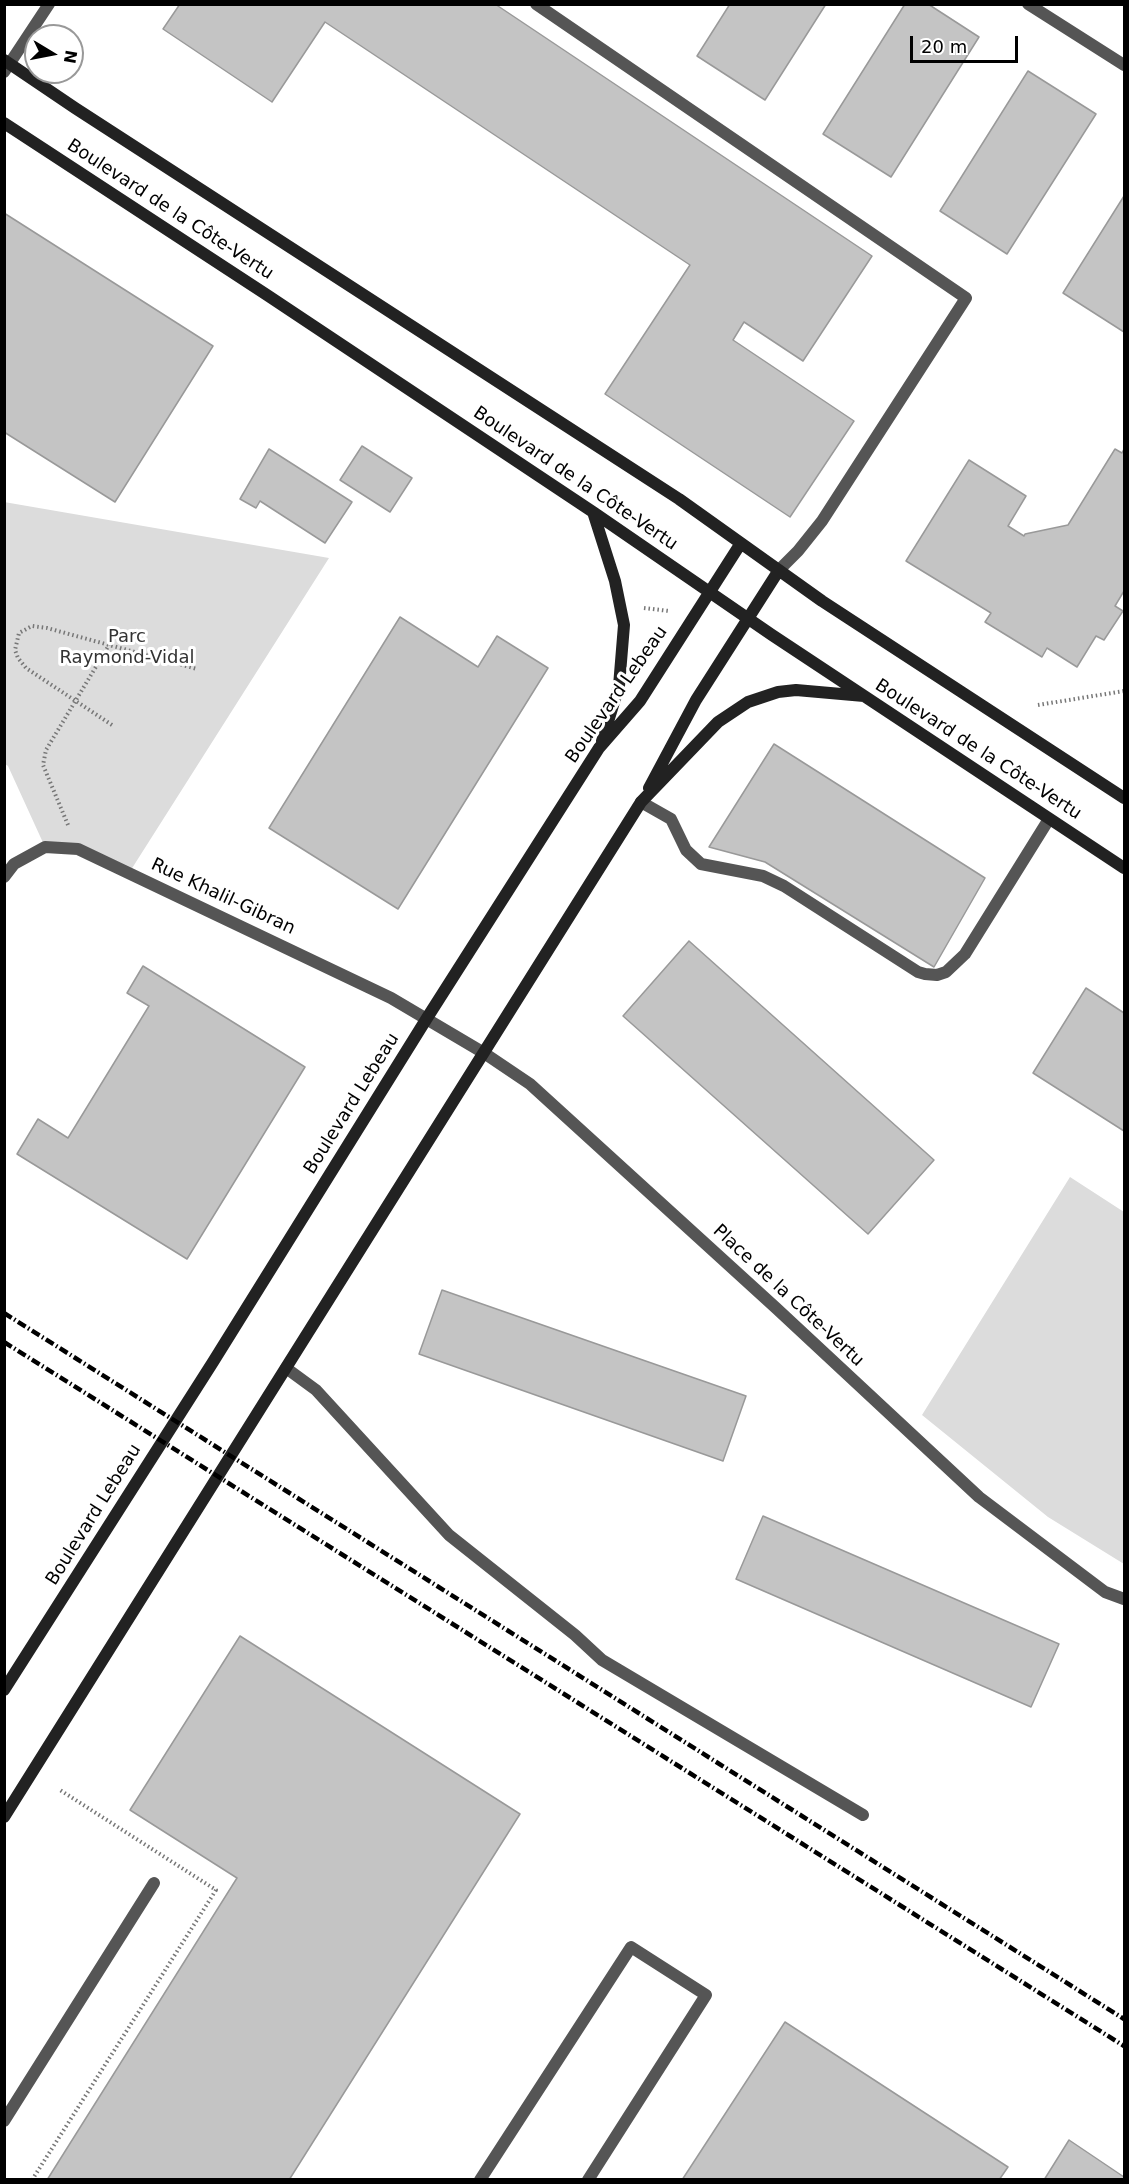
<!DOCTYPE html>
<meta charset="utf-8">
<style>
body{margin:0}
#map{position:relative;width:1129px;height:2184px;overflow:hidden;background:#fff;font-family:"DejaVu Sans",sans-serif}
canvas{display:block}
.frame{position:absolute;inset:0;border:6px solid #000;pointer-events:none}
.north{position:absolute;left:24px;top:24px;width:60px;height:60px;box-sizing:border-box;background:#fff;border:2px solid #999;border-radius:50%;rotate:100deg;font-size:16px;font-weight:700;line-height:24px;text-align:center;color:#000}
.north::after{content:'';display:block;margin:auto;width:21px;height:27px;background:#000;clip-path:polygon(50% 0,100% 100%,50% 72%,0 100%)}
.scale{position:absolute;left:910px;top:36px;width:108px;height:27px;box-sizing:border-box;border:3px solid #000;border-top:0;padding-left:8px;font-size:18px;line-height:21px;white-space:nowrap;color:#000;-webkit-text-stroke:4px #fff;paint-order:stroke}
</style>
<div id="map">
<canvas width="1129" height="2184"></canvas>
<div class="frame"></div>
<div class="north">N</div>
<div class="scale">20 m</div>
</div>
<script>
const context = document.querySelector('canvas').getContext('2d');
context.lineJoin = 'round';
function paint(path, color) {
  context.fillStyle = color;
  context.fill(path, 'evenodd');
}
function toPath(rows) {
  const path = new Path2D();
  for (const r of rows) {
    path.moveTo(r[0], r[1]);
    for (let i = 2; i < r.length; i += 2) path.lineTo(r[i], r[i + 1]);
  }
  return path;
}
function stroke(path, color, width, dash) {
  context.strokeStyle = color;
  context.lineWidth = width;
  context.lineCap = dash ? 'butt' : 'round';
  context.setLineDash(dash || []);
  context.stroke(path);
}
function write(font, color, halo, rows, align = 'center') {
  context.font = font + ' "DejaVu Sans",sans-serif';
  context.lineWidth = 6;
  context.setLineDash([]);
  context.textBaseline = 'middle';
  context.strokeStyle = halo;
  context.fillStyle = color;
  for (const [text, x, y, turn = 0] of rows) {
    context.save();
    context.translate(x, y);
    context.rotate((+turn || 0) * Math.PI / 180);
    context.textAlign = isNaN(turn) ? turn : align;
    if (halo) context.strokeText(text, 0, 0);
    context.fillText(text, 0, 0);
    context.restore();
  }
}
const green = toPath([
 [4,502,329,558,129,873,78,849,45,847,8,766,5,764],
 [1070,1177,1124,1212,1124,1564,1048,1517,922,1415]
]);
const building = toPath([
 [180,4,495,4,872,256,803,361,744,322,733,340,854,421,790,517,605,394,690,265,325,22,272,102,163,29,180,4],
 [730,4,826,4,765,100,697,56,730,4],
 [905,4,928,4,979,37,891,177,823,134,905,4],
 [1028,71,1096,114,1007,254,940,211,1028,71],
 [1124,196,1124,332,1063,293,1124,196],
 [4,213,213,346,115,502,4,432,4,213],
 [362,446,412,478,390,512,340,480,362,446],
 [269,449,352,502,325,543,260,501,256,508,240,499,269,449],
 [1115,449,1122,453,1124,449,1124,591,1115,606,1123,611,1104,640,1096,636,1077,667,1047,648,1042,657,985,622,991,613,906,561,969,460,1026,496,1008,526,1024,536,1025,534,1068,525,1115,449],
 [400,617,478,667,497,636,548,668,398,909,269,828,400,617],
 [774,744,985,878,934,967,765,862,709,847,774,744],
 [689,941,934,1160,868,1234,623,1016,689,941],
 [143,966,305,1067,187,1259,17,1154,38,1119,68,1138,149,1006,127,993,143,966],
 [1086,988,1124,1013,1124,1131,1033,1073,1086,988],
 [442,1290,746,1396,723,1461,419,1354,442,1290],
 [763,1516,1059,1644,1031,1707,736,1579,763,1516],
 [240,1636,520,1814,289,2180,47,2180,237,1878,130,1810,240,1636],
 [785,2022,1008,2167,999,2180,682,2180,785,2022],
 [1069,2140,1124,2177,1124,2180,1044,2180,1069,2140]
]);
const path = toPath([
 [644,608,669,611],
 [1038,705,1124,691],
 [112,725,26,668,18,658,15,650,19,633,32,626,47,628,197,669],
 [68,825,43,765,46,750,109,645],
 [32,2180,216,1890,60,1790]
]);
const lane = toPath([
 [536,4,966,298,822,521,798,551,779,570],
 [641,802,671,819,686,850,701,864,763,876,784,886,918,972,925,974,937,975,946,972,965,954,1049,819],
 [286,1368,316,1390,449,1535,575,1635,602,1660,863,1815],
 [4,2121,154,1883],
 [480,2180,631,1947,706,1995,588,2180]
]);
const street = toPath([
 [1028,4,1124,65],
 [4,72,49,4],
 [4,877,14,864,45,847,78,849,391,998,484,1053,530,1084,776,1308,979,1497,1105,1592,1124,1599]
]);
const secondary = toPath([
 [4,60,75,108,679,499,822,601,1124,798],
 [4,123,267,295,593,512,772,635,1124,868],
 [593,512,615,581,624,625,619,686,602,741],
 [649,788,696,700,779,570],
 [4,1690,213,1362,427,1018,599,748,640,701,741,543],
 [4,1817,641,802,718,722,748,702,778,692,796,690,864,696]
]);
const rail = toPath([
 [4,1313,1124,2019],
 [4,1342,1124,2046]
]);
const streetNames = [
 ["Boulevard de la Côte-Vertu",170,210,33],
 ["Boulevard de la Côte-Vertu",575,479,34],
 ["Boulevard Lebeau",617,695,-55],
 ["Boulevard de la Côte-Vertu",978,750,33],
 ["Rue Khalil-Gibran",223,897,25],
 ["Boulevard Lebeau",352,1104,-58],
 ["Place de la Côte-Vertu",788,1296,43],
 ["Boulevard Lebeau",94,1515,-58]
];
const parkNames = [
 ["Parc",127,637],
 ["Raymond-Vidal",127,658]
];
paint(green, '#dcdcdc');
paint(building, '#c4c4c4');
stroke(building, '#999', 1.5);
stroke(path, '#777', 4, [1.5, 3]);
stroke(lane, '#555', 12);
stroke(street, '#555', 12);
stroke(secondary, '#222', 12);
stroke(rail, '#000', 4.5, [9, 3, 1.5, 3]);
write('18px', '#000', '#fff', streetNames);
write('18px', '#333', '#fff', parkNames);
</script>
